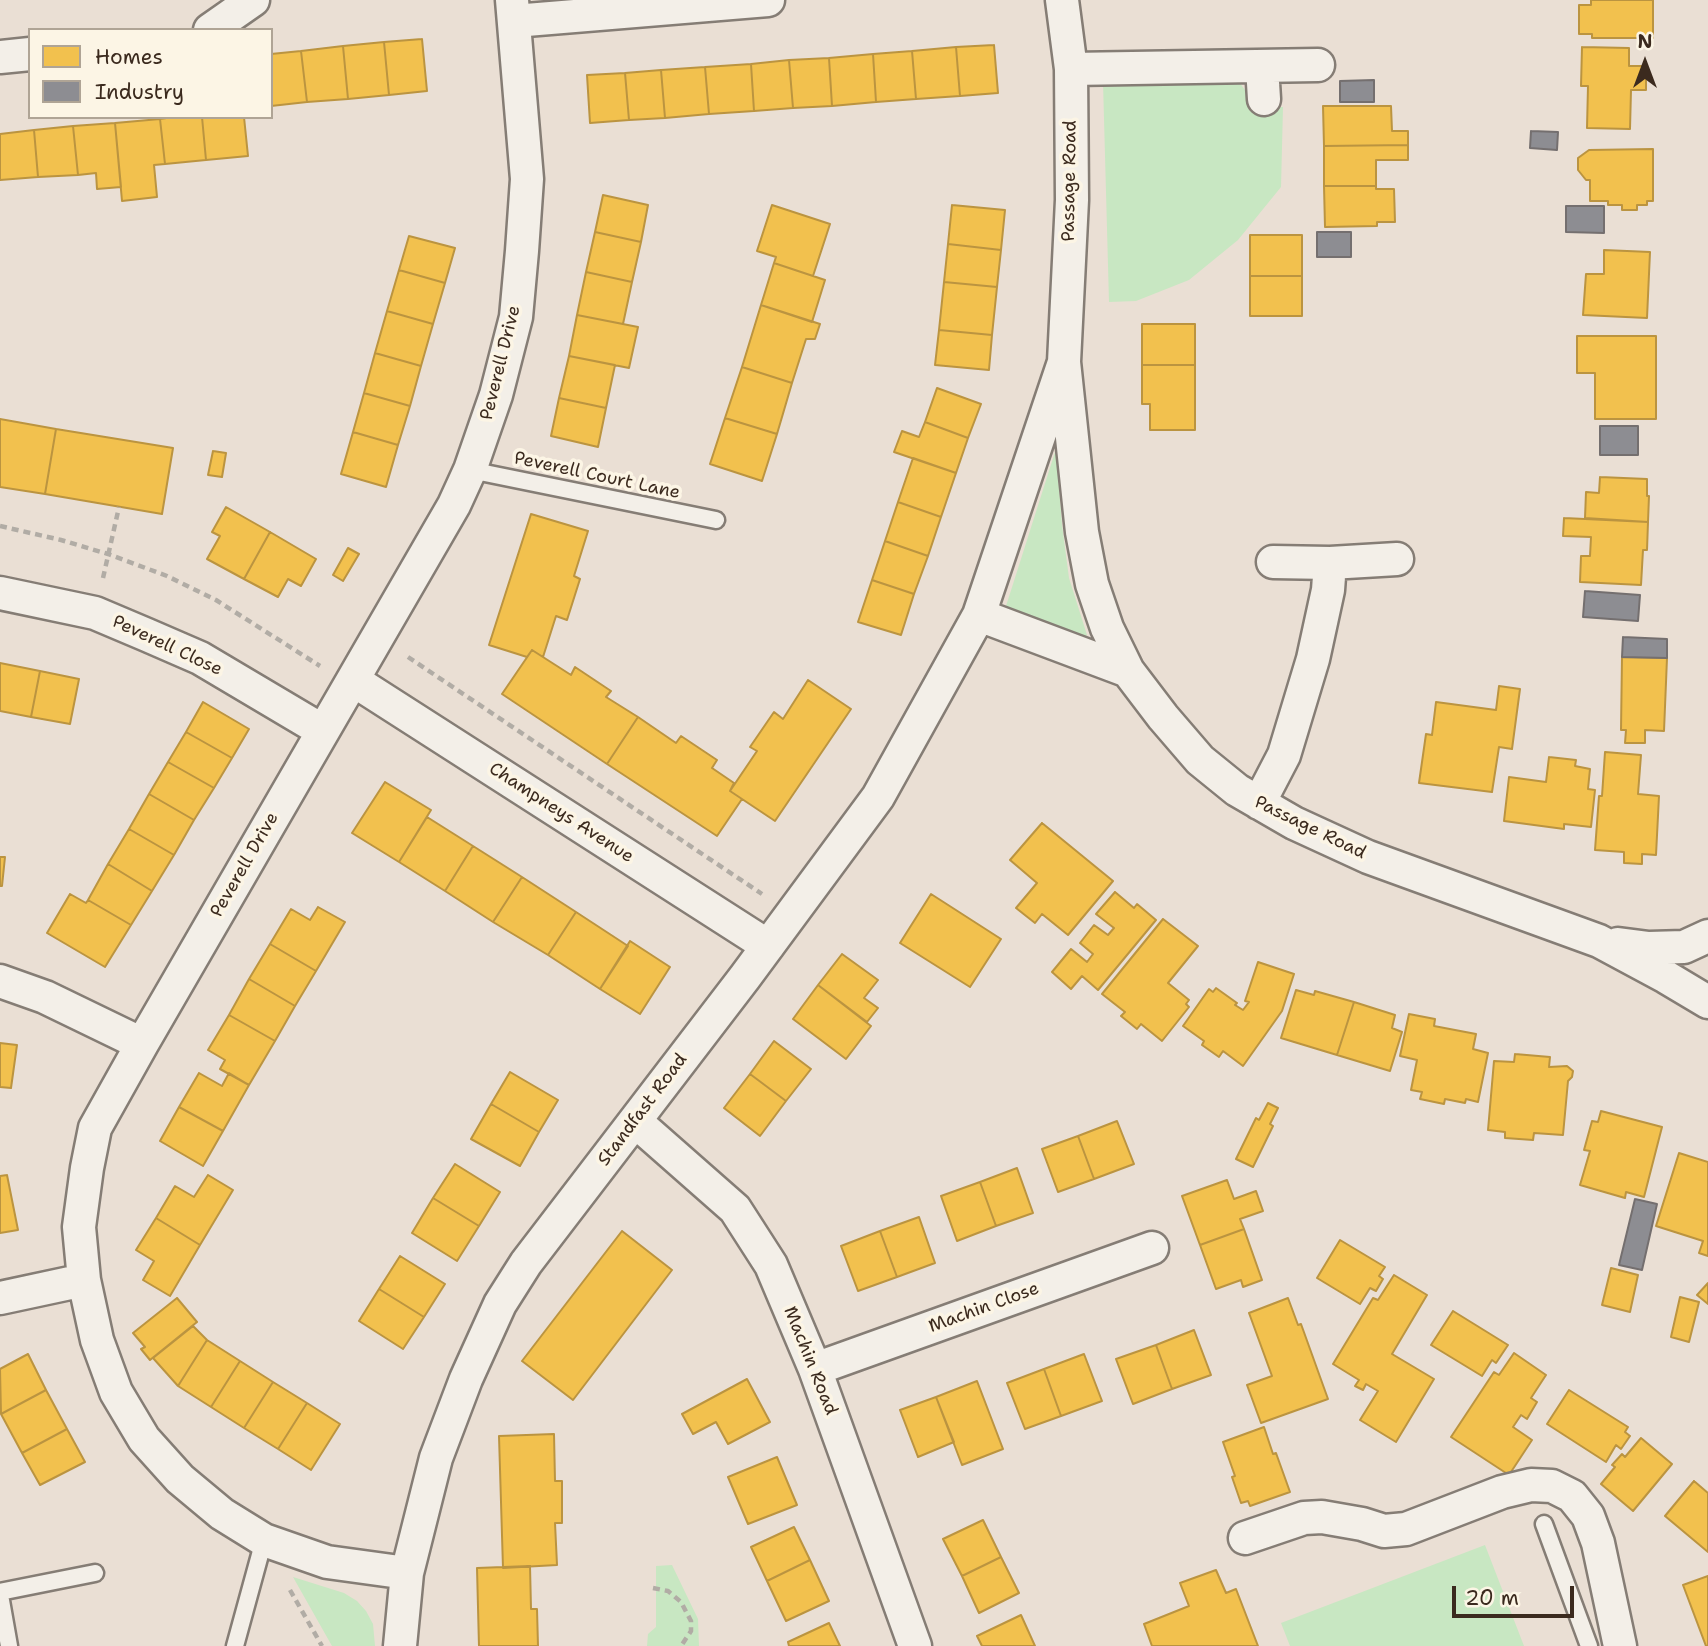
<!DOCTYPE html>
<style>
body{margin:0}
#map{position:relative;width:1708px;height:1646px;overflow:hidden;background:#eadfd4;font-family:"Shantell Sans",sans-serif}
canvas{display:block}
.legend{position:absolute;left:28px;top:28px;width:245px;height:91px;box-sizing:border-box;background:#fcf5e5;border:2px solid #afa495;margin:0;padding:9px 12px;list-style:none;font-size:21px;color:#3b2a1e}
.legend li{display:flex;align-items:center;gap:14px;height:35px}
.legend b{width:35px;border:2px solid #afa495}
.north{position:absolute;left:1610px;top:28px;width:70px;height:70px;-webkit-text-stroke:5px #fcf5e5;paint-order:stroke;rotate:0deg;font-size:19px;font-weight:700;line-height:28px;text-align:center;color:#3b2a1e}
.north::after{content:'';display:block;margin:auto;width:24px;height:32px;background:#3b2a1e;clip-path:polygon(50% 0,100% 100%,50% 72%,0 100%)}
.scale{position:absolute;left:1452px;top:1586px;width:122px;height:32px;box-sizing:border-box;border:4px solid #3b2a1e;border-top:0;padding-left:9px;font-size:21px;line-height:24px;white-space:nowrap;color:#3b2a1e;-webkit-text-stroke:5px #fcf5e5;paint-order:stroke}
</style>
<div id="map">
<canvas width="1708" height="1646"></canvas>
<ul class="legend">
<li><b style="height:19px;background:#f2c14e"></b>Homes</li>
<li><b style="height:19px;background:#8d8d92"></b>Industry</li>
</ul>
<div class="north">N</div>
<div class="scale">20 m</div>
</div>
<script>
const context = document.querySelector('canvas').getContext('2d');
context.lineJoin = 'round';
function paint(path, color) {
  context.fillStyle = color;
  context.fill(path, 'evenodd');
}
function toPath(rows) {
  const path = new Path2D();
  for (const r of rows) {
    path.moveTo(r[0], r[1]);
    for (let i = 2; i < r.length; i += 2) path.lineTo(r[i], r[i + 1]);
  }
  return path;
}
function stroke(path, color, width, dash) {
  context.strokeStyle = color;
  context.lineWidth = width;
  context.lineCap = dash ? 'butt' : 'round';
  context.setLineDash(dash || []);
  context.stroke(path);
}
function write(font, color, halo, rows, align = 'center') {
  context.font = font + ' "Shantell Sans",sans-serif';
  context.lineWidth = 7;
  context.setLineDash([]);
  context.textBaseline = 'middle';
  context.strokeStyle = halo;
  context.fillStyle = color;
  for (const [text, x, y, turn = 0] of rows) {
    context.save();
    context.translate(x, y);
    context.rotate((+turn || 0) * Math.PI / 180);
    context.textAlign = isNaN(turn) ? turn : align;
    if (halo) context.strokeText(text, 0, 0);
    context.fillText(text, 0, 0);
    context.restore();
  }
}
const green = toPath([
 [1236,78,1248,94,1250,106,1283,107,1281,187,1238,240,1189,280,1136,301,1109,302,1103,82],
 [1056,449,1062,525,1069,578,1087,635,1082,640,1006,606],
 [1485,1545,1524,1646,1290,1646,1281,1623],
 [672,1565,698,1619,699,1646,647,1646,648,1634,656,1627,656,1566],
 [293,1577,344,1593,357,1601,366,1611,373,1624,375,1646,332,1646]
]);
const homes = toPath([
 [1591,0,1653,0,1653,38,1592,38,1592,34,1579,34,1579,5,1591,5,1591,0],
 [422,39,427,91,389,95,384,42,422,39],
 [384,42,389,95,348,99,343,46,384,42],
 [994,45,998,93,960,96,956,47,994,45],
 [343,46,348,99,307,102,301,51,343,46],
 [956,47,960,96,916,99,912,51,956,47],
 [1582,47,1629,48,1629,66,1646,66,1646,90,1631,90,1630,129,1587,128,1588,86,1581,86,1582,47],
 [301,51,307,102,271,106,271,54,301,51],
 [912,51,916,99,876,102,873,54,912,51],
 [873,54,876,102,832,106,829,58,873,54],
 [829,58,832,106,793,108,789,60,829,58],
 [789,60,793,108,754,111,751,64,789,60],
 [751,64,754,111,709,114,705,67,751,64],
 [705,67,709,114,665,118,661,70,705,67],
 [661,70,665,118,629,120,625,73,661,70],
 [625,73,629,120,590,123,587,75,625,73],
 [1323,106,1391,106,1392,131,1408,131,1408,145,1324,146,1323,106],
 [173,117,202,117,206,160,165,164,160,119,173,117],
 [202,117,244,117,248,156,206,160,202,117],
 [160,119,165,164,154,165,157,197,122,201,115,123,160,119],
 [115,123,121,187,97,189,96,173,78,175,73,126,115,123],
 [73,126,78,175,38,177,34,130,73,126],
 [34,130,38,177,0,180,0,134,34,130],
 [1408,145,1408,160,1376,160,1376,186,1324,186,1324,146,1408,145],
 [1653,149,1653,201,1647,201,1647,205,1637,205,1637,210,1622,210,1622,205,1608,205,1608,201,1590,201,1590,180,1586,180,1578,170,1578,158,1589,150,1653,149],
 [1324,186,1376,186,1376,189,1394,189,1395,222,1377,222,1377,226,1325,227,1324,186],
 [603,195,648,205,641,242,595,232,603,195],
 [772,205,830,224,813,276,774,263,776,257,757,251,772,205],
 [952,205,1005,210,1001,250,948,244,952,205],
 [595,232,641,242,632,282,586,272,595,232],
 [1250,235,1302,235,1302,276,1250,276,1250,235],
 [409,236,455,248,445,283,399,270,409,236],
 [948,244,1001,250,997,287,944,282,948,244],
 [1604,250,1650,252,1647,318,1583,315,1586,274,1604,274,1604,250],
 [774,263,825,280,812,322,761,305,774,263],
 [399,270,445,283,433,324,387,311,399,270],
 [586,272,632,282,623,324,577,315,586,272],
 [1250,276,1302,276,1302,316,1250,316,1250,276],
 [944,282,997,287,992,335,939,330,944,282],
 [761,305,820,324,815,339,806,339,792,383,742,367,761,305],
 [387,311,433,324,421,366,375,353,387,311],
 [577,315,638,327,629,368,569,356,577,315],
 [1142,324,1195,324,1195,365,1142,365,1142,324],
 [939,330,992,335,989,370,935,365,939,330],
 [1577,336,1656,336,1656,419,1595,419,1595,373,1577,373,1577,336],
 [375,353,421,366,410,406,364,393,375,353],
 [569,356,615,365,606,408,559,398,569,356],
 [1142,365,1195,365,1195,430,1150,430,1150,404,1142,404,1142,365],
 [742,367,792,383,777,434,725,418,742,367],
 [937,388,981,404,968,438,925,422,937,388],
 [364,393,410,406,398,445,353,432,364,393],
 [559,398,606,408,598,447,551,436,559,398],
 [725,418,777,434,762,481,710,464,725,418],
 [0,419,56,429,45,494,0,487,0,419],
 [925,422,968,438,956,473,894,452,902,431,919,437,925,422],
 [56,429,173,448,162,514,45,494,56,429],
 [353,432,398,445,386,487,341,474,353,432],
 [213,451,226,453,222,477,208,475,213,451],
 [913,458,956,473,941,517,898,502,913,458],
 [1600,477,1647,479,1647,496,1649,496,1648,522,1585,518,1586,492,1599,493,1600,477],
 [898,502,941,517,928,556,885,541,898,502],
 [226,507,270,532,244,579,207,559,220,536,212,532,226,507],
 [531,514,588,531,574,576,580,579,567,620,556,616,543,657,532,650,527,657,489,645,531,514],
 [1564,518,1648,522,1647,550,1643,550,1641,585,1580,582,1581,556,1590,556,1591,537,1563,536,1564,518],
 [270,532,316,559,301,586,288,579,278,597,244,579,270,532],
 [885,541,928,556,914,594,872,580,885,541],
 [348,548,359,554,343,581,333,575,348,548],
 [872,580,914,594,901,635,858,622,872,580],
 [532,650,571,675,575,667,611,691,606,697,638,717,607,764,502,694,532,650],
 [1622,657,1667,658,1664,731,1645,730,1645,743,1625,743,1626,730,1621,730,1622,657],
 [0,663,40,671,31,717,0,711,0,663],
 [40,671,79,679,70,724,31,717,40,671],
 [808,680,851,709,775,821,730,791,757,751,750,747,774,712,783,719,808,680],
 [1499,686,1520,689,1512,749,1499,747,1492,792,1419,783,1426,734,1432,735,1436,702,1496,710,1499,686],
 [203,702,249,729,232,758,186,732,203,702],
 [638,717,676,743,681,736,717,760,712,768,734,783,730,791,742,799,717,836,607,764,638,717],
 [186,732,232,758,214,788,168,762,186,732],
 [1605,752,1641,755,1638,794,1659,796,1656,855,1642,854,1642,864,1624,863,1624,852,1595,850,1599,796,1602,796,1605,752],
 [1549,757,1576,760,1575,766,1590,769,1588,789,1595,790,1591,827,1564,824,1564,829,1504,821,1509,777,1546,782,1549,757],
 [168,762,214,788,194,820,149,794,168,762],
 [385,782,431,810,399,862,352,833,385,782],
 [149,794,194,820,174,855,129,829,149,794],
 [427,817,473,846,445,891,399,862,427,817],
 [1042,823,1113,881,1068,935,1042,914,1035,923,1016,908,1037,883,1010,860,1042,823],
 [129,829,174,855,152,891,108,864,129,829],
 [473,846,522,877,493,922,445,891,473,846],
 [0,857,5,857,2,886,0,886,0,857],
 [108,864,152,891,131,925,88,900,108,864],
 [522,877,576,912,548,955,493,922,522,877],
 [1115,892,1134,908,1137,904,1156,920,1098,990,1082,976,1071,989,1052,972,1071,949,1087,962,1093,954,1080,943,1094,925,1108,935,1114,928,1096,914,1115,892],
 [70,894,86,903,88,900,131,925,105,967,47,933,70,894],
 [931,894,1001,939,970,987,900,943,931,894],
 [318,907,345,922,316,971,270,944,291,909,310,920,318,907],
 [576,912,628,946,600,989,548,955,576,912],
 [1163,919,1198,946,1168,983,1189,1000,1186,1004,1189,1007,1162,1041,1141,1024,1137,1029,1121,1016,1125,1012,1102,994,1163,919],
 [630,941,670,967,640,1014,600,989,630,941],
 [270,944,316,971,295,1006,249,979,270,944],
 [842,954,878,980,864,998,878,1008,867,1022,818,985,842,954],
 [1258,962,1294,974,1282,1011,1243,1066,1223,1051,1219,1057,1202,1045,1204,1041,1183,1026,1209,989,1213,992,1216,988,1237,1003,1235,1005,1243,1010,1249,1002,1245,1001,1258,962],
 [249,979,295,1006,275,1041,229,1015,249,979],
 [818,985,871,1026,846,1059,793,1019,818,985],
 [1296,990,1314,995,1315,991,1354,1002,1337,1055,1281,1038,1296,990],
 [1354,1002,1395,1015,1392,1028,1402,1032,1390,1071,1337,1055,1354,1002],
 [1409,1014,1435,1019,1434,1026,1476,1034,1473,1049,1488,1053,1478,1102,1466,1099,1465,1103,1445,1099,1444,1104,1420,1099,1422,1092,1411,1090,1417,1060,1400,1056,1409,1014],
 [229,1015,275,1041,249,1085,220,1069,225,1060,208,1050,229,1015],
 [774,1041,811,1069,786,1101,750,1074,774,1041],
 [0,1043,17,1045,11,1088,0,1087,0,1043],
 [1515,1054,1550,1057,1549,1067,1567,1066,1573,1071,1572,1077,1568,1081,1563,1135,1534,1133,1533,1140,1505,1138,1505,1132,1488,1130,1494,1061,1514,1062,1515,1054],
 [510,1072,558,1100,539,1132,491,1104,510,1072],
 [199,1073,222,1086,229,1073,249,1085,223,1131,179,1107,199,1073],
 [750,1074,786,1101,760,1136,724,1108,750,1074],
 [1268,1103,1278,1108,1270,1124,1273,1126,1253,1167,1236,1159,1256,1118,1259,1120,1268,1103],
 [491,1104,539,1132,520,1166,471,1139,491,1104],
 [179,1107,223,1131,203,1166,160,1141,179,1107],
 [1601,1111,1662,1127,1644,1197,1626,1192,1625,1198,1580,1185,1590,1151,1584,1150,1592,1121,1598,1122,1601,1111],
 [1117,1121,1134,1164,1094,1179,1078,1136,1117,1121],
 [1078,1136,1094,1179,1058,1192,1042,1149,1078,1136],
 [1679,1153,1708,1162,1708,1256,1699,1253,1703,1241,1656,1226,1679,1153],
 [455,1164,500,1192,479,1226,433,1198,455,1164],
 [1017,1168,1033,1213,996,1226,980,1182,1017,1168],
 [7,1175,18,1230,0,1233,0,1176,7,1175],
 [208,1175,233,1190,200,1245,156,1218,175,1186,194,1197,208,1175],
 [1227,1180,1234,1199,1256,1191,1263,1211,1240,1219,1244,1229,1200,1245,1182,1196,1227,1180],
 [980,1182,996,1226,957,1241,941,1196,980,1182],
 [433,1198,479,1226,457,1261,412,1233,433,1198],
 [919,1217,935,1263,897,1277,880,1231,919,1217],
 [156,1218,200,1245,170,1296,143,1280,154,1261,136,1250,156,1218],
 [1244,1229,1262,1280,1243,1287,1241,1280,1216,1289,1200,1245,1244,1229],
 [622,1231,672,1270,573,1400,522,1361,622,1231],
 [880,1231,897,1277,858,1291,841,1246,880,1231],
 [1340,1240,1385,1267,1379,1276,1383,1279,1376,1291,1370,1288,1360,1304,1317,1278,1340,1240],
 [400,1256,445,1284,424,1317,379,1289,400,1256],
 [1611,1268,1638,1275,1630,1312,1602,1305,1611,1268],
 [1394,1275,1427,1295,1392,1354,1434,1379,1396,1442,1360,1420,1378,1391,1366,1384,1363,1390,1355,1386,1359,1380,1333,1364,1373,1298,1378,1300,1394,1275],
 [1708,1283,1708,1304,1697,1295,1708,1283],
 [379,1289,424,1317,403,1349,359,1321,379,1289],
 [1680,1297,1699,1302,1689,1342,1671,1337,1680,1297],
 [177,1298,197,1322,150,1360,141,1349,145,1347,133,1333,177,1298],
 [1288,1298,1298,1325,1301,1324,1328,1399,1261,1423,1247,1385,1272,1376,1249,1313,1288,1298],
 [1453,1311,1508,1345,1496,1363,1492,1360,1482,1376,1431,1345,1453,1311],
 [193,1326,207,1340,178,1386,153,1358,193,1326],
 [1194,1330,1211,1375,1172,1389,1156,1345,1194,1330],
 [207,1340,240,1361,211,1407,178,1386,207,1340],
 [1156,1345,1172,1389,1133,1404,1116,1359,1156,1345],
 [1514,1353,1546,1375,1531,1398,1537,1402,1527,1419,1521,1415,1513,1427,1532,1440,1509,1475,1451,1437,1494,1372,1499,1375,1514,1353],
 [28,1354,46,1390,1,1414,0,1369,28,1354],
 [1084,1354,1102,1401,1061,1416,1044,1369,1084,1354],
 [240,1361,273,1382,244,1428,211,1407,240,1361],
 [1044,1369,1061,1416,1025,1429,1007,1383,1044,1369],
 [747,1379,770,1422,728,1444,716,1422,693,1434,682,1414,747,1379],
 [977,1381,1003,1449,962,1465,936,1397,977,1381],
 [273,1382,307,1403,278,1449,244,1428,273,1382],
 [46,1390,67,1429,22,1453,1,1414,46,1390],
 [1569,1390,1628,1427,1625,1432,1630,1436,1621,1449,1616,1445,1606,1462,1547,1424,1569,1390],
 [936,1397,954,1442,918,1457,900,1410,936,1397],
 [307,1403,340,1424,311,1470,278,1449,307,1403],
 [1264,1427,1273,1454,1276,1453,1290,1492,1250,1506,1248,1501,1241,1503,1232,1477,1235,1476,1223,1442,1264,1427],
 [67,1429,85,1462,40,1485,22,1453,67,1429],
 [554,1434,555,1481,562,1481,562,1523,555,1523,557,1565,503,1568,499,1436,554,1434],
 [1641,1438,1672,1464,1633,1511,1601,1484,1615,1467,1612,1465,1622,1454,1625,1457,1641,1438],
 [777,1457,797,1505,748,1524,728,1477,777,1457],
 [1694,1481,1708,1493,1708,1552,1665,1516,1694,1481],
 [983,1520,1001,1557,962,1576,943,1539,983,1520],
 [794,1527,810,1560,767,1581,751,1547,794,1527],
 [1001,1557,1019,1593,979,1613,962,1576,1001,1557],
 [810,1560,829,1601,786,1621,767,1581,810,1560],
 [530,1566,531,1609,537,1609,538,1646,479,1646,477,1568,530,1566],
 [1216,1570,1226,1593,1236,1589,1258,1646,1152,1646,1144,1624,1189,1606,1180,1583,1216,1570],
 [1708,1576,1708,1646,1706,1646,1683,1585,1708,1576],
 [1021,1615,1035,1646,982,1646,977,1636,1021,1615],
 [829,1623,840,1646,789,1646,788,1642,829,1623]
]);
const industry = toPath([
 [1374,80,1374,102,1340,102,1340,81,1374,80],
 [1531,131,1558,132,1557,150,1530,148,1531,131],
 [1566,206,1604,206,1604,233,1566,232,1566,206],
 [1317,232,1351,232,1351,257,1317,257,1317,232],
 [1600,426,1638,426,1638,455,1600,455,1600,426],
 [1585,591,1640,595,1638,621,1583,617,1585,591],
 [1623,637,1667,639,1667,658,1622,657,1623,637],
 [1635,1199,1657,1204,1642,1270,1619,1265,1635,1199]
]);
const path = toPath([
 [0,526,61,540,108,554,167,576,216,600,320,666],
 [103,578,119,507],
 [408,657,762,894],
 [653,1588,668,1591,681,1602,691,1621,691,1631,681,1646],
 [290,1590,322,1646]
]);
const lane = toPath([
 [470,470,716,520],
 [1544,1524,1589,1646],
 [0,1592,95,1573],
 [0,1595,9,1646],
 [235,1646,264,1540]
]);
const street = toPath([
 [1062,0,1071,69,1072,200,1064,362,1082,532,1092,584,1107,628,1128,671,1163,717,1200,760,1237,790,1294,823,1368,857,1599,941,1666,977,1708,1002],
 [514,21,768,0],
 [210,30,253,0],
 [0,57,30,54],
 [1262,67,1264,99],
 [1071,69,1318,65],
 [1273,562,1330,563],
 [0,593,95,613,147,635,200,658,323,731],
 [979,615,1128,671],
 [353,680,768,946],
 [1259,803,1284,755,1313,659,1328,590,1330,563,1397,559],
 [1618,944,1649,948,1684,947,1708,936],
 [0,981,45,997,142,1044],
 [635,1121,735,1209,771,1265,815,1369,915,1646],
 [0,1298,84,1280],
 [815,1369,1152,1248],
 [1245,1538,1304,1518,1322,1517,1362,1524,1384,1531,1406,1529,1502,1492,1531,1485,1552,1486,1572,1496,1588,1516,1598,1543,1620,1646],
 [407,1573,327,1562,264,1540,222,1514,180,1479,144,1439,116,1392,97,1340,84,1280,79,1227,87,1168,95,1128,142,1044,454,505,470,470,496,395,516,317,522,251,527,179,512,0],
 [400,1646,407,1573,436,1458,466,1379,500,1304,526,1263,745,977,878,797,979,615,1064,362]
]);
const streetNames = [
 ["Passage Road",1070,181,-89],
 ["Peverell Drive",501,363,-76],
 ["Peverell Court Lane",597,476,12],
 ["Peverell Close",167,646,25],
 ["Champneys Avenue",561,813,33],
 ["Passage Road",1310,828,26],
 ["Peverell Drive",245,865,-60],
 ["Standfast Road",643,1110,-53],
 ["Machin Close",984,1308,-20],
 ["Machin Road",810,1361,68]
];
paint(green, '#c8e7c2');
paint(homes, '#f2c14e');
stroke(homes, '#bb9440', 2);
paint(industry, '#8d8d92');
stroke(industry, '#746f6f', 2);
stroke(lane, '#857d75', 21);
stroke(street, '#857d75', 37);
stroke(path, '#b1aca5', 4.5, [7, 5]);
stroke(lane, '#f3efe8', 16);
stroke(street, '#f3efe8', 32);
write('18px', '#3b2a1e', '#fcf5e5', streetNames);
</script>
